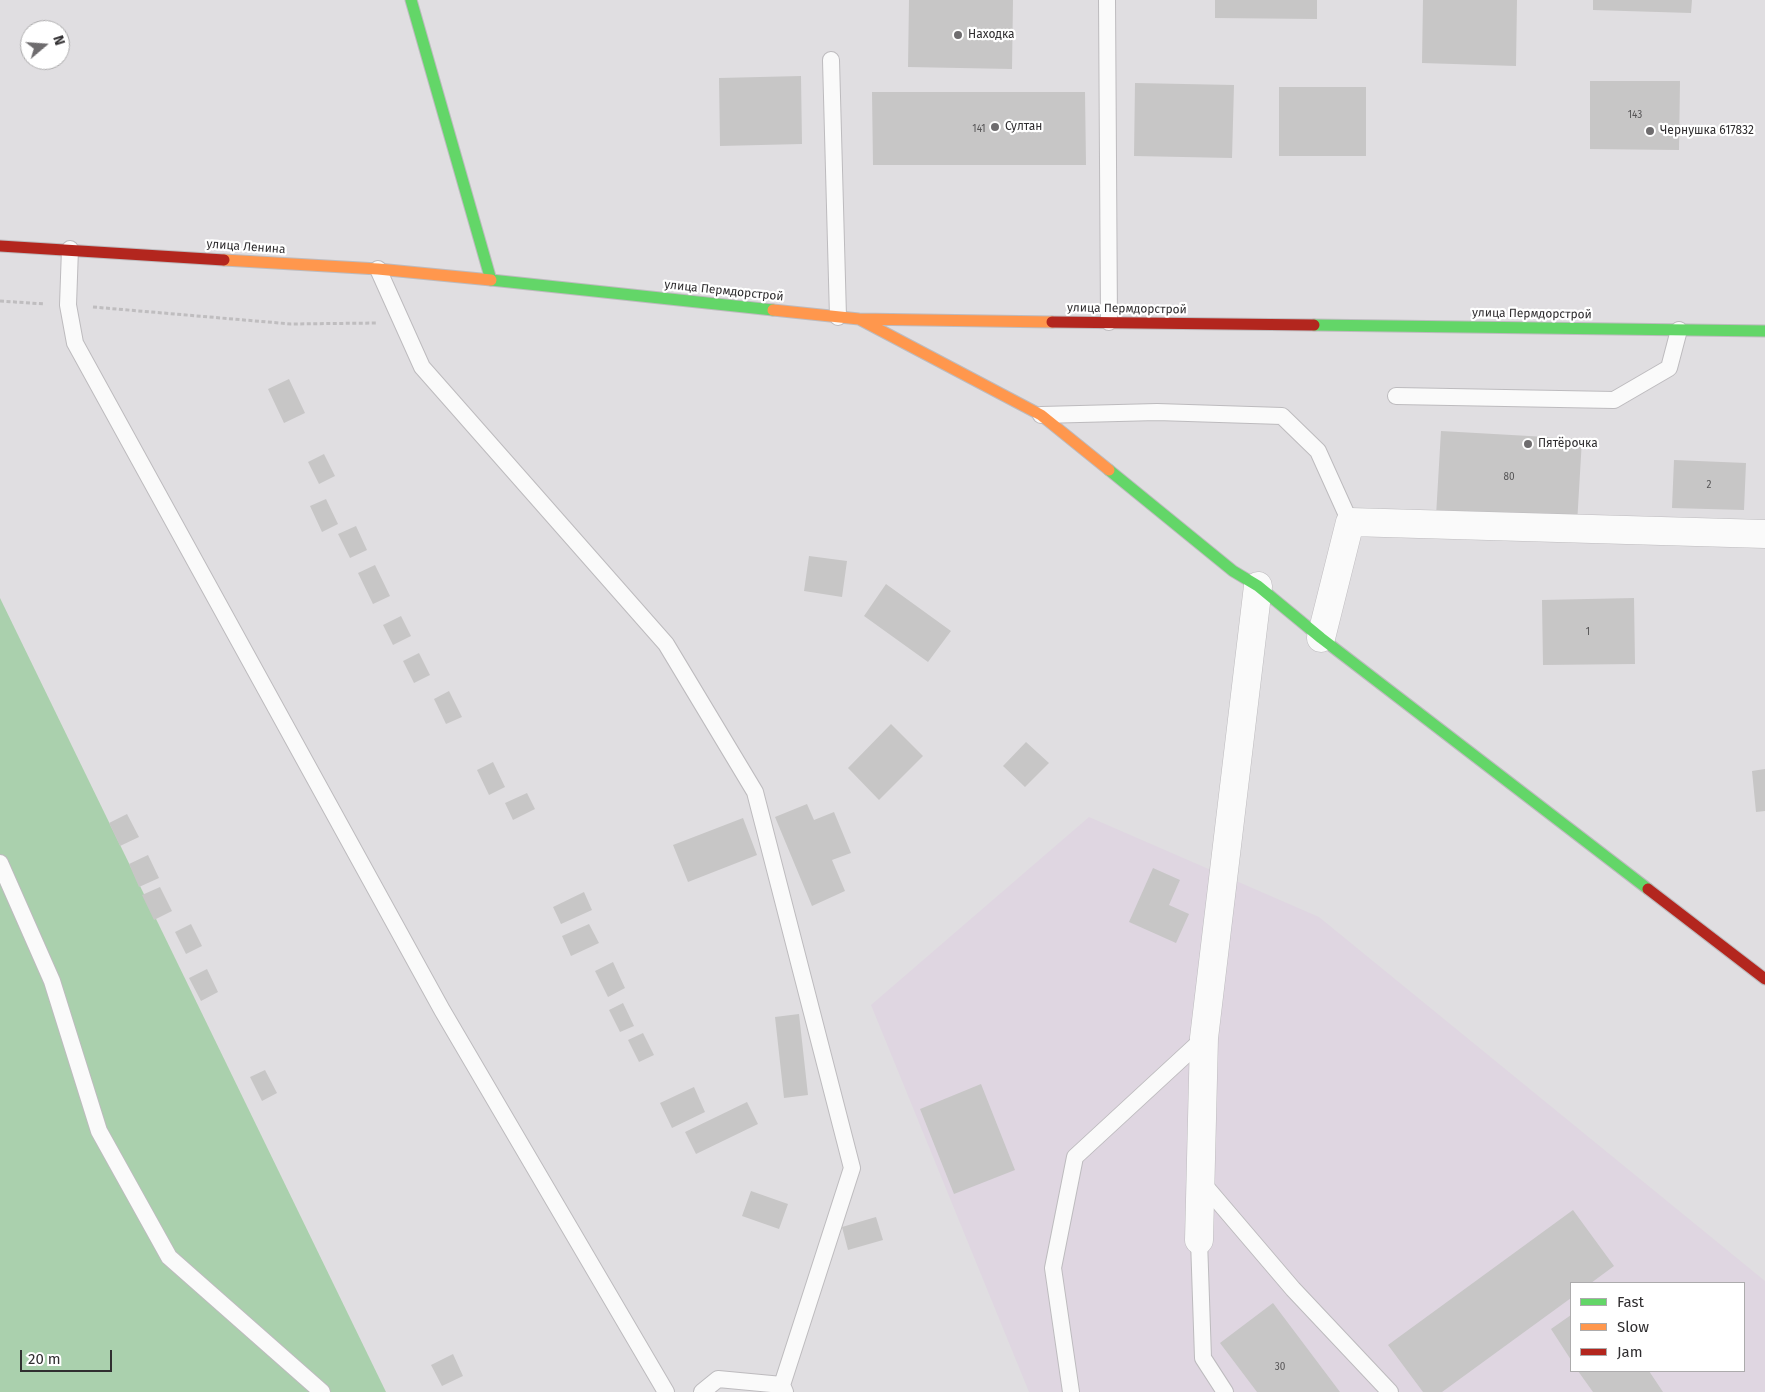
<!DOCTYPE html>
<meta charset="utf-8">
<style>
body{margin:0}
#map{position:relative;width:1765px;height:1392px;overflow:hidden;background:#e0dee1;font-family:"Fira Sans",sans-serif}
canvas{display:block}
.legend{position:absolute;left:1570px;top:1282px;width:175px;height:90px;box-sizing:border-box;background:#fff;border:1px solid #acabac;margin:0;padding:6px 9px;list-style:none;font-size:15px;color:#302e30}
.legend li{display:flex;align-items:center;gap:10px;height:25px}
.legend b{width:25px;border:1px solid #acabac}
.north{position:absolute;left:20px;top:20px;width:50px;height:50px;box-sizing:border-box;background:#fff;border:1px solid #acabac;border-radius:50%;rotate:72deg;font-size:14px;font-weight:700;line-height:20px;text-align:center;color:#302e30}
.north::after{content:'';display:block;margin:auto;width:18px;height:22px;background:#6e6c6e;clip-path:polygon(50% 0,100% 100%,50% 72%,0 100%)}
.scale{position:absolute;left:20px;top:1350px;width:92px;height:22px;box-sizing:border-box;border:2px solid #302e30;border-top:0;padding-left:6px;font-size:15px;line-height:18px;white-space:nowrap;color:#302e30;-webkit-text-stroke:4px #fff;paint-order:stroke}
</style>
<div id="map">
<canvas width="1765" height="1392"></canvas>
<ul class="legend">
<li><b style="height:6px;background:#63d668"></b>Fast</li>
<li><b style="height:6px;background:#ff974d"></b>Slow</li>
<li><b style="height:6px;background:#b3261e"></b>Jam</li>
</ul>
<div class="north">N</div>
<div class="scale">20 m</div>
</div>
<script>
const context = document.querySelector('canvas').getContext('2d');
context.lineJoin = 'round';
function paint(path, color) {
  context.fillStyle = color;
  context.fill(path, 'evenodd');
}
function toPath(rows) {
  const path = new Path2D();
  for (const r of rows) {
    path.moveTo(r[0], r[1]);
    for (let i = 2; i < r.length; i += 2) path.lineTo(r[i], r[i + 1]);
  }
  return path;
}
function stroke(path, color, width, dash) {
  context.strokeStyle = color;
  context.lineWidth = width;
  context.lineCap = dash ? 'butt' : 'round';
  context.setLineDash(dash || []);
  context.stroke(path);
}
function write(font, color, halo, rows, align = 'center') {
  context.font = font + ' "Fira Sans",sans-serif';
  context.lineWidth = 4.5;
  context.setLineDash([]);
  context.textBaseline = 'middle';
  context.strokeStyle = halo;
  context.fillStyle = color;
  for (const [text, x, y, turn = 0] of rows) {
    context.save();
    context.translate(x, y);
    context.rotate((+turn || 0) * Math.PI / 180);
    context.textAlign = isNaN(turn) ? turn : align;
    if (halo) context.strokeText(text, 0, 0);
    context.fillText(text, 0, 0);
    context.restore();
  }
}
const industrial = toPath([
 [1089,817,1319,917,1765,1281,1765,1392,1029,1392,871,1005],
 [1571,1283,1744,1283,1744,1371,1571,1371]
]);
const forest = toPath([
 [0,598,386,1392,0,1392]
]);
const building = toPath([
 [909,0,1013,0,1012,69,908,67],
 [1215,0,1317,0,1317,19,1215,18],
 [1423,0,1517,0,1516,66,1422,63],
 [1593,0,1692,0,1691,13,1593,10],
 [801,76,802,144,720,146,719,78],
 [1590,81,1680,81,1679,150,1590,149],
 [1135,83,1234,85,1232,158,1134,156],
 [1279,87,1366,87,1366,156,1279,156],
 [872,92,1085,92,1086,165,873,165],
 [289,379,305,413,284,423,268,389],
 [1441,431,1582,439,1577,524,1436,516],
 [324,454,335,476,319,484,308,462],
 [1674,460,1746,463,1744,510,1672,508],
 [326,499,338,524,322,532,310,506],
 [356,526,367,550,350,558,338,534],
 [809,556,847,561,842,597,804,591],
 [375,565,390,596,373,604,358,573],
 [886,584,951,631,928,662,864,616],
 [1634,598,1635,664,1543,665,1542,600],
 [401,616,411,636,393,645,383,625],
 [419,653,430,675,414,683,403,661],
 [449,691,462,717,446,724,434,699],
 [891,724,923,756,879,800,848,768],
 [1026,742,1049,763,1025,787,1003,766],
 [493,762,505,787,489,795,477,770],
 [1765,769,1765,811,1756,812,1752,771],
 [527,793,535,809,513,820,505,803],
 [807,804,814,820,834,812,851,853,832,860,845,891,812,906,775,817],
 [127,814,139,837,120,846,109,823],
 [743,818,757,855,688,882,673,845],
 [148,855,159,878,139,887,129,864],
 [1153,868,1180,880,1169,905,1189,914,1176,943,1129,922],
 [160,887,172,911,154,920,142,895],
 [584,892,592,910,561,924,553,907],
 [191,924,202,946,186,954,175,932],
 [589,924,599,943,571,956,562,936],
 [613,962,625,988,608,997,595,971],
 [207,969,218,992,201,1001,189,978],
 [623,1003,634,1026,620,1032,609,1010],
 [799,1014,808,1095,784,1098,775,1017],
 [643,1033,654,1055,639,1062,628,1040],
 [265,1070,277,1093,262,1101,250,1077],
 [981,1084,1015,1170,954,1194,920,1109],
 [694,1087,705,1112,672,1128,660,1103],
 [747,1102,758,1124,696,1154,685,1132],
 [751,1191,788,1204,779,1229,742,1216],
 [1573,1210,1614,1266,1591,1283,1571,1283,1571,1298,1442,1392,1423,1392,1388,1345],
 [876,1217,883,1240,848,1250,842,1227],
 [1273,1303,1340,1392,1257,1392,1220,1343],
 [1571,1315,1571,1360,1551,1329],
 [453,1354,463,1376,442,1386,431,1365],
 [1578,1371,1649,1371,1663,1392,1593,1392]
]);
const path = toPath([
 [0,301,45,304],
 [93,307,291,324,376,323]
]);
const lane = toPath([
 [1107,0,1109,322],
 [831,60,838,317],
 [70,249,68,305,75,343,442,1010,666,1392],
 [378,269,422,367,666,644,755,792,852,1168,782,1385,785,1392],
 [1396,396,1614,400,1669,368,1679,330],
 [1041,415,1157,412,1282,416,1318,451,1350,522],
 [0,863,52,981,99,1131,169,1257,322,1392],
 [1200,1180,1293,1289,1390,1392],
 [1199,1240,1203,1358,1225,1392],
 [702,1392,718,1379,782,1385],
 [1071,1392,1053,1268,1075,1157,1204,1038]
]);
const street = toPath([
 [1321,638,1350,522,1765,534],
 [1199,1240,1204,1038,1258,586]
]);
const fast = toPath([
 [411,0,491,280,773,310],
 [1314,325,1765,331],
 [1109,470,1233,571,1258,586,1321,638,1648,889]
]);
const slow = toPath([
 [224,260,378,269,491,280],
 [773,310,859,319,1052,322],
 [859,319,1041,415,1109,470]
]);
const jam = toPath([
 [0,246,224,260],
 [1052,322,1314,325],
 [1648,889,1765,979]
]);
const markers = [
 [958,35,5,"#6e6c6e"],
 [995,127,5,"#6e6c6e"],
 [1650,131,5,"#6e6c6e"],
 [1528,444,5,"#6e6c6e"]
];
const numberNames = [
 ["143",1635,115],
 ["141",979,129],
 ["80",1509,477],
 ["2",1709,485],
 ["1",1588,632],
 ["30",1280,1367]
];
const poiNames = [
 ["Находка",968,35],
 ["Султан",1005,127],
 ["Чернушка 617832",1660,131],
 ["Пятёрочка",1538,444]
];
const streetNames = [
 ["улица Ленина",246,247,4],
 ["улица Пермдорстрой",724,291,6],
 ["улица Пермдорстрой",1127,309,1],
 ["улица Пермдорстрой",1532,314,1]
];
paint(industrial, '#dfd6e1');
paint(forest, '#aad0ad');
paint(building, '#c7c6c6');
stroke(lane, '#bdbbbe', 18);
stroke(street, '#bdbbbe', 29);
stroke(fast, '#bdbbbe', 13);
stroke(slow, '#bdbbbe', 13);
stroke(jam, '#bdbbbe', 13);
stroke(path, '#bfbdbf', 3, [4, 2.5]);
stroke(lane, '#fafafa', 16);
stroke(street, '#fafafa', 28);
stroke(fast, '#63d668', 11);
stroke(slow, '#ff974d', 11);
stroke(jam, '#b3261e', 11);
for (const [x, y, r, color] of markers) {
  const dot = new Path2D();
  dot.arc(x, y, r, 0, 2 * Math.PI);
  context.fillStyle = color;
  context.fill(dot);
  stroke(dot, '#fff', 2);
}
write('10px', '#565556', null, numberNames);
write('12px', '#302e30', '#fff', poiNames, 'left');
write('12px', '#302e30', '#fff', streetNames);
</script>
